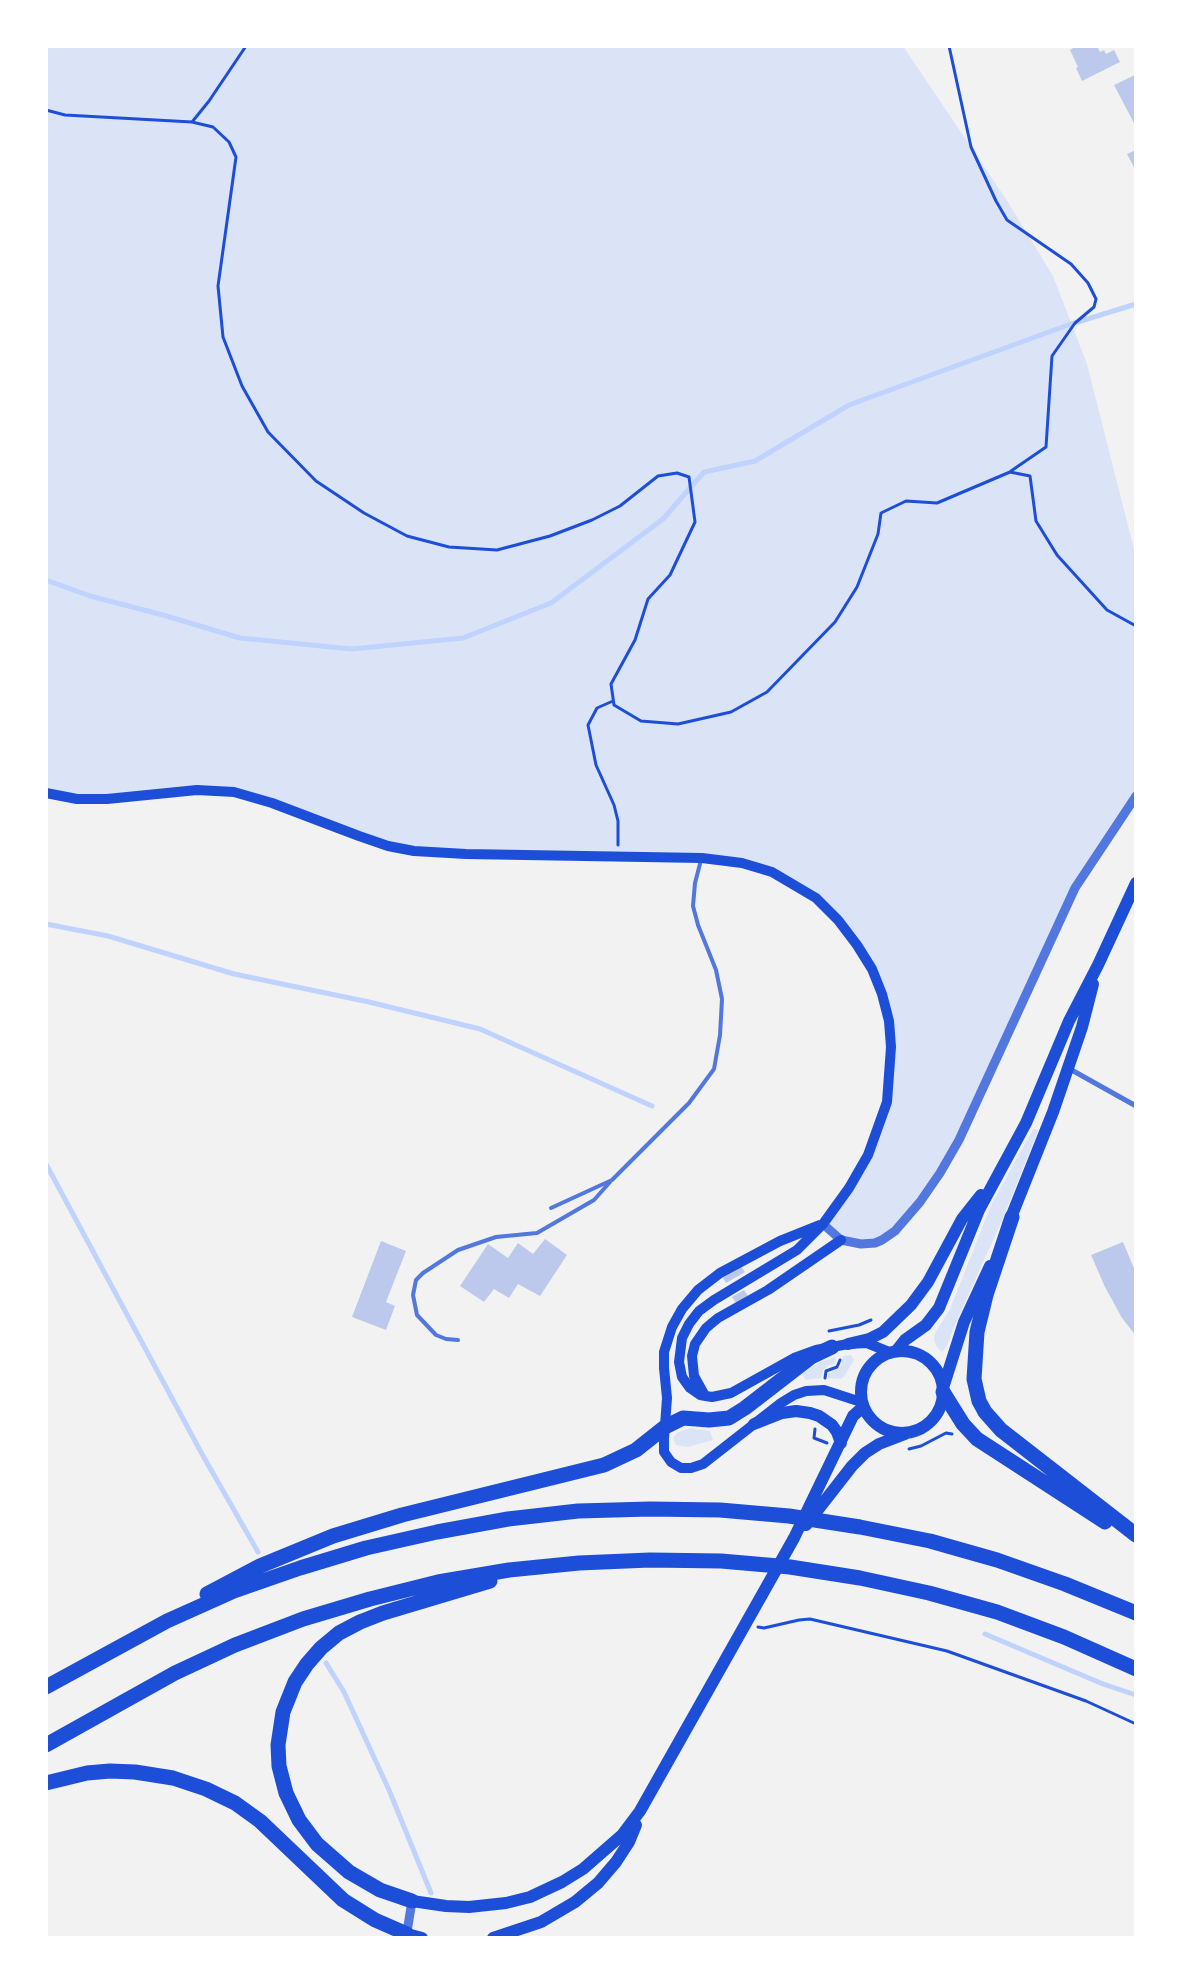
<!DOCTYPE html>
<style>
body{margin:0}
#map{position:relative;width:1182px;height:1984px;overflow:hidden;background:#f2f2f2;font-family:Signika,sans-serif}
canvas{display:block}
.frame{position:absolute;inset:0;border:48px solid #fff;pointer-events:none}
</style>
<div id="map">
<canvas width="1182" height="1984"></canvas>
<div class="frame"></div>
</div>
<script>
const context = document.querySelector('canvas').getContext('2d');
context.lineJoin = 'round';
function paint(path, color) {
  context.fillStyle = color;
  context.fill(path, 'evenodd');
}
function toPath(rows) {
  const path = new Path2D();
  for (const r of rows) {
    if (r.length === 3) {
      path.moveTo(r[0] + r[2], r[1]);
      path.arc(r[0], r[1], r[2], 0, 2 * Math.PI);
      continue;
    }
    path.moveTo(r[0], r[1]);
    for (let i = 2; i < r.length; i += 2) path.lineTo(r[i], r[i + 1]);
  }
  return path;
}
function stroke(path, color, width, dash) {
  context.strokeStyle = color;
  context.lineWidth = width;
  context.lineCap = dash ? 'butt' : 'round';
  context.setLineDash(dash || []);
  context.stroke(path);
}
const green = toPath([
 [46,46,903,46,1006,199,1053,276,1087,364,1136,557,1136,796,1085,871,950,1157,888,1236,853,1243,823,1224,868,1155,890,1075,882,994,838,920,793,883,742,863,414,851,234,792,107,799,46,793],
 [1033,1129,1037,1129,1038,1131,1003,1218,954,1327,947,1346,942,1352,936,1346,934,1339,935,1333,950,1309,991,1205],
 [851,1355,854,1360,844,1377,841,1379,828,1378,828,1374,841,1367,843,1356],
 [836,1357,835,1364,829,1365,823,1370,821,1378,806,1380,802,1374,820,1362],
 [691,1428,710,1431,713,1440,688,1447,676,1445,673,1438,678,1432]
]);
const stream = toPath([
 [46,580,90,596,163,615,240,638,352,649,463,638,551,603,663,519,704,472,755,461,849,405,1068,325,1136,304],
 [46,924,108,936,234,974,369,1002,480,1029,652,1106],
 [46,1164,202,1454,258,1552],
 [985,1634,1103,1684,1136,1695],
 [326,1663,344,1692,389,1790,431,1893]
]);
const building = toPath([
 [1076,46,1097,46,1100,52,1104,50,1106,54,1114,50,1120,62,1082,81,1076,68,1078,67,1070,50],
 [1135,75,1136,76,1136,127,1114,85],
 [1136,150,1136,171,1127,154],
 [545,1239,567,1255,540,1296,518,1284,509,1298,494,1289,484,1302,460,1286,488,1244,508,1258,518,1243,533,1254],
 [381,1241,406,1251,386,1302,395,1306,386,1330,352,1317],
 [1123,1242,1136,1273,1136,1336,1122,1318,1105,1287,1091,1255],
 [740,1265,745,1272,726,1283,722,1276],
 [744,1290,748,1296,736,1303,732,1297]
]);
const path = toPath([
 [949,46,971,147,996,201,1007,220,1071,264,1088,283,1096,299,1094,307,1075,323,1052,356,1046,447,1011,471],
 [46,110,65,115,192,122,213,127,229,142,236,157,218,286,223,337,242,386,268,432,316,481,364,513,407,536,449,547,497,550,550,536,592,520,620,506,658,476,677,473,689,477,695,522,670,575,648,599,635,640,611,684,614,705,641,721,678,724,731,712,767,692,835,622,857,587,878,534,881,513,906,501,937,503,1010,472,1030,476,1036,521,1057,555,1107,610,1136,626],
 [192,122,209,101,246,46],
 [613,701,597,708,588,725,596,765,614,805,618,821,618,845],
 [829,1331,859,1325,871,1320],
 [825,1378,826,1371,837,1367,840,1360],
 [815,1429,814,1438,827,1443],
 [909,1449,921,1446,946,1433,952,1434],
 [758,1627,764,1628,799,1620,810,1619,947,1651,1086,1701,1136,1724]
]);
const service = toPath([
 [551,1208,612,1180,689,1103,714,1069,720,1035,722,999,716,970,698,925,693,906,695,883,701,860],
 [458,1340,446,1339,436,1335,417,1315,413,1295,416,1280,423,1273,458,1250,496,1237,537,1233,594,1200,610,1182]
]);
const minor = toPath([
 [1068,1068,1136,1106]
]);
const tertiary = toPath([
 [823,1224,841,1240,861,1244,875,1243,882,1240,895,1231,920,1202,940,1173,959,1140,1075,888,1136,796],
 [406,1938,412,1901]
]);
const secondary = toPath([
 [46,793,77,799,107,799,197,790,234,792,272,803,359,836,388,846,414,851,466,854,702,858,742,863,772,872,816,898,838,920,857,945,872,969,882,994,889,1021,891,1047,887,1102,868,1155,849,1188,823,1224,797,1250,714,1300,699,1311,689,1324,682,1338,679,1362,682,1377,690,1388,700,1395,712,1397,731,1393,794,1358,816,1350,848,1344,867,1343,889,1352],
 [820,1225,780,1241,720,1273,698,1290,682,1309,672,1327,664,1352,664,1368,667,1398,664,1439,664,1452,671,1462,681,1468,691,1468,703,1464,781,1403,794,1395,806,1391,824,1390,861,1402],
 [704,1394,694,1376,692,1356,695,1344,706,1328,718,1318,768,1290,841,1240]
]);
const primary = toPath([
 [1008,1225,1053,1112,1082,1027,1093,984],
 [848,1344,869,1339,883,1332,911,1305,928,1282,962,1219,981,1195],
 [897,1350,905,1340,926,1325,939,1308,979,1210,1026,1123,1069,1021,1098,965,1136,883],
 [902,1392,41],
 [943,1388,964,1322,990,1266],
 [754,1424,782,1413,796,1411,810,1413,819,1416,832,1425,837,1432,841,1443],
 [806,1525,852,1466,865,1453,879,1444,905,1434],
 [412,1901,446,1906,469,1907,506,1903,530,1897,562,1882,583,1869,622,1835,640,1811,794,1538,853,1416,863,1407],
 [407,1934,422,1938],
 [493,1938,541,1922,575,1902,598,1883,616,1862,629,1842,636,1825]
]);
const motorway = toPath([
 [1012,1217,986,1295,977,1332,974,1379,979,1401,985,1412,1001,1430,1136,1535],
 [943,1392,963,1424,977,1439,1105,1522],
 [207,1594,260,1566,333,1536,402,1515,604,1465,636,1450,665,1427,683,1418,709,1420,729,1418,745,1408,811,1357,832,1347],
 [46,1687,167,1621,234,1591,300,1568,366,1548,437,1532,508,1519,578,1511,650,1509,720,1510,789,1516,860,1527,930,1541,997,1560,1065,1584,1136,1613],
 [46,1745,175,1673,235,1645,303,1619,370,1599,438,1582,509,1570,579,1563,650,1560,721,1561,790,1567,860,1578,929,1593,997,1612,1064,1637,1136,1669],
 [46,1783,87,1773,110,1771,135,1772,173,1778,206,1789,235,1803,260,1821,343,1900,375,1920,407,1934],
 [412,1901,380,1890,349,1872,317,1844,299,1820,286,1793,279,1766,278,1745,283,1712,295,1682,307,1664,321,1648,339,1633,360,1622,383,1613,490,1581]
]);
paint(green, '#dbe4f7');
stroke(stream, '#bfd3fe', 5);
paint(building, '#bdc9ec');
stroke(path, '#1d4ed8', 3);
stroke(service, '#5277de', 4);
stroke(minor, '#5277de', 5);
stroke(tertiary, '#5277de', 9);
stroke(secondary, '#1d4ed8', 10);
stroke(primary, '#1d4ed8', 12);
stroke(motorway, '#1d4ed8', 15);
</script>
